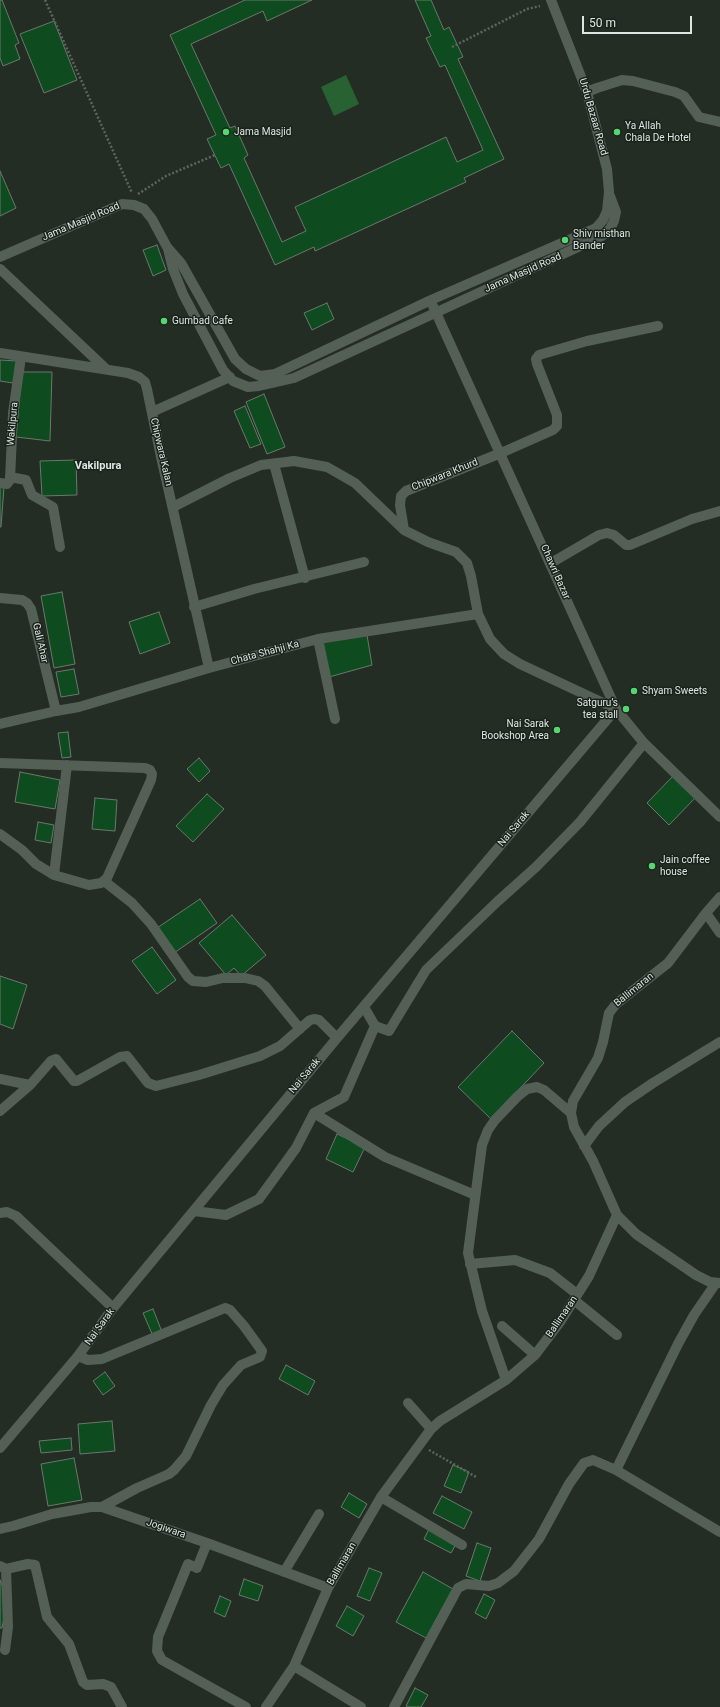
<!DOCTYPE html>
<meta charset="utf-8">
<style>
body{margin:0}
#map{position:relative;width:720px;height:1707px;overflow:hidden;background:#232d24;font-family:Roboto,sans-serif}
canvas{display:block}
.scale{position:absolute;left:582px;top:16px;width:110px;height:18px;box-sizing:border-box;border:2px solid #dfe5e0;border-top:0;padding-left:5px;font-size:12px;line-height:14px;white-space:nowrap;color:#dfe5e0;-webkit-text-stroke:3px #1a231b;paint-order:stroke}
</style>
<div id="map">
<canvas width="720" height="1707"></canvas>
<div class="scale">50 m</div>
</div>
<script>
const context = document.querySelector('canvas').getContext('2d');
context.lineJoin = 'round';
function paint(path, color) {
  context.fillStyle = color;
  context.fill(path, 'evenodd');
}
function toPath(rows) {
  const path = new Path2D();
  for (const r of rows) {
    path.moveTo(r[0], r[1]);
    for (let i = 2; i < r.length; i += 2) path.lineTo(r[i], r[i + 1]);
  }
  return path;
}
function stroke(path, color, width, dash) {
  context.strokeStyle = color;
  context.lineWidth = width;
  context.lineCap = dash ? 'butt' : 'round';
  context.setLineDash(dash || []);
  context.stroke(path);
}
function write(font, color, halo, rows, align = 'center') {
  context.font = font + ' Roboto,sans-serif';
  context.lineWidth = 3;
  context.setLineDash([]);
  context.textBaseline = 'middle';
  context.strokeStyle = halo;
  context.fillStyle = color;
  for (const [text, x, y, turn = 0] of rows) {
    context.save();
    context.translate(x, y);
    context.rotate((+turn || 0) * Math.PI / 180);
    context.textAlign = isNaN(turn) ? turn : align;
    if (halo) context.strokeText(text, 0, 0);
    context.fillText(text, 0, 0);
    context.restore();
  }
}
const water = toPath([
 [346,75,359,104,334,116,321,87]
]);
const building = toPath([
 [0,0,2,0,19,43,15,45,20,59,3,66,0,58,0,0],
 [245,0,312,0,267,21,263,11,191,44,230,128,235,126,248,155,244,158,282,242,306,231,295,207,446,137,457,162,483,150,445,65,440,67,426,38,431,36,415,0,431,0,444,30,449,27,463,57,458,59,504,159,464,178,466,182,315,251,314,247,275,265,229,164,221,168,207,139,216,135,170,35,245,0],
 [54,21,77,80,44,93,20,34,54,21],
 [0,171,16,208,0,216,0,171],
 [157,245,166,270,153,276,143,250,157,245],
 [327,303,334,319,312,330,304,313,327,303],
 [0,360,17,361,13,383,0,381,0,360],
 [23,372,52,372,50,441,16,437,20,393,23,372],
 [264,394,285,447,267,454,246,402,264,394],
 [245,406,261,444,250,448,234,411,245,406],
 [76,460,77,495,42,496,40,461,76,460],
 [0,487,4,487,1,527,0,527,0,487],
 [62,592,75,664,54,668,41,596,62,592],
 [159,612,170,643,140,654,129,622,159,612],
 [367,635,372,665,329,677,321,642,367,635],
 [74,669,79,694,61,697,56,672,74,669],
 [68,732,71,757,62,758,58,733,68,732],
 [199,758,210,771,199,782,187,769,199,758],
 [20,772,60,780,55,809,15,802,20,772],
 [674,775,696,797,669,825,647,803,674,775],
 [207,794,224,809,193,842,176,826,207,794],
 [95,798,117,800,115,831,92,829,95,798],
 [38,822,54,825,51,843,35,840,38,822],
 [200,899,217,923,174,953,157,928,200,899],
 [232,915,266,955,241,976,234,968,226,975,199,943,232,915],
 [152,947,176,980,157,994,132,961,152,947],
 [0,976,27,985,13,1029,0,1024,0,976],
 [512,1031,544,1063,491,1119,458,1087,512,1031],
 [337,1134,365,1147,353,1172,326,1159,337,1134],
 [153,1309,162,1332,153,1336,143,1313,153,1309],
 [286,1365,315,1381,308,1395,279,1379,286,1365],
 [105,1372,115,1386,103,1395,93,1381,105,1372],
 [112,1421,115,1451,80,1454,78,1424,112,1421],
 [71,1438,72,1450,41,1453,39,1441,71,1438],
 [74,1458,82,1500,48,1506,41,1464,74,1458],
 [453,1465,469,1472,461,1493,444,1486,453,1465],
 [349,1493,367,1504,359,1518,341,1507,349,1493],
 [442,1496,472,1512,464,1529,433,1513,442,1496],
 [429,1529,456,1544,451,1553,424,1539,429,1529],
 [477,1543,491,1548,480,1581,466,1576,477,1543],
 [369,1568,382,1573,370,1601,357,1596,369,1568],
 [423,1572,453,1589,426,1638,396,1622,423,1572],
 [244,1579,263,1586,258,1601,239,1595,244,1579],
 [0,1580,3,1588,4,1618,2,1628,0,1628,0,1580],
 [484,1594,495,1600,486,1619,475,1613,484,1594],
 [220,1596,231,1601,225,1617,214,1612,220,1596],
 [347,1606,364,1616,353,1636,336,1626,347,1606],
 [415,1688,428,1695,421,1707,408,1707,406,1706,415,1688]
]);
const path = toPath([
 [45,0,132,193],
 [452,47,527,9,540,6],
 [138,194,166,176,215,155],
 [429,1450,476,1477]
]);
const minor = toPath([
 [587,92,597,88,622,80,633,81,675,92,684,96,699,117,720,122],
 [168,249,173,269,183,294,223,370,233,381,248,387,259,386,294,378,602,236,610,229,614,221,616,212,610,196],
 [0,257,122,204,134,205,144,209,152,219,167,247,181,263,235,359,246,369,260,376,275,374,431,300,596,228,603,220,607,211,609,192,607,169,587,92,551,0],
 [0,269,106,369],
 [433,306,616,709,643,742,720,817],
 [0,353,128,373,139,377,145,382,147,389,161,457,209,668],
 [152,412,230,377],
 [274,464,305,578],
 [10,477,26,480,32,495,53,507,60,547],
 [0,483,7,484,10,480,13,413,21,357],
 [404,530,400,505,401,496,406,491,501,453,553,430,557,426,557,415,537,364,536,359,539,355,587,341,658,326],
 [551,563,599,535,607,533,614,535,626,545,630,545,692,519,720,511],
 [0,598,22,600,27,603,31,609,56,711],
 [194,607,254,589,364,562],
 [318,639,335,719],
 [0,724,56,711,79,707,209,668,318,639,478,614],
 [0,763,145,768,150,770,152,774,151,780,107,878,101,883,89,885,54,875,36,864,22,850,0,834],
 [54,875,67,765],
 [104,881,132,903,151,924,188,977,193,981,206,982,223,978,245,978,258,981,265,986,300,1029],
 [706,913,720,933],
 [375,1026,389,1031,426,970,498,901,536,867,580,822,644,743],
 [0,1079,30,1085,51,1061,56,1059,74,1081,77,1081,120,1057,127,1056,148,1083,156,1086,199,1075,260,1056,280,1046,310,1020,314,1019,319,1020,337,1038],
 [0,1111,30,1085],
 [314,1113,385,1157,475,1195],
 [584,1146,599,1126,625,1102,653,1083,720,1042],
 [194,1211,226,1215,259,1199,296,1148,314,1113,344,1097,375,1026,364,1007],
 [0,1213,7,1212,16,1216,113,1308],
 [617,1215,636,1234,696,1275,710,1282,720,1283],
 [470,1264,515,1260,550,1273,577,1294],
 [574,1300,617,1335],
 [502,1326,535,1355],
 [78,1356,88,1360,102,1359,225,1308,230,1310,244,1326,262,1351,260,1357,241,1365,223,1385,211,1405,186,1456,174,1470,169,1474,137,1488,102,1507],
 [506,1380,482,1311,468,1253,482,1145,488,1130,495,1120,518,1096,527,1089,537,1087,544,1090,571,1113],
 [408,1403,431,1429],
 [0,1448,78,1356,113,1308,337,1038,616,709,520,664,504,654,490,639,478,614,471,576,467,563,456,552,428,542,404,530,355,483,327,467,294,461,261,465,230,478,173,507],
 [616,1470,678,1344,694,1315,716,1283],
 [381,1497,462,1545],
 [0,1529,13,1526,52,1514,91,1507,102,1507,207,1543,328,1588],
 [207,1543,197,1568,188,1564,158,1637,157,1651,162,1660,246,1707],
 [0,1566,6,1569,28,1564,35,1565,47,1617,69,1644,83,1682,87,1685,103,1684,111,1687,122,1707],
 [284,1572,319,1514],
 [5,1650,8,1627,6,1569],
 [294,1666,361,1707],
 [266,1707,294,1666,328,1588,381,1497,431,1429,440,1421,506,1380,535,1355,560,1322,589,1276,617,1215,593,1161,574,1127,571,1113,573,1101,598,1058,603,1042,609,1013,616,1004,668,963,706,913,720,897],
 [394,1707,458,1588,466,1584,489,1586,498,1583,514,1571,539,1539,569,1484,584,1463,593,1460,616,1470,720,1532]
]);
const markers = [
 [226,132,4,"#55d671"],
 [617,132,4,"#55d671"],
 [565,240,4,"#55d671"],
 [164,321,4,"#55d671"],
 [634,691,4,"#55d671"],
 [626,709,4,"#55d671"],
 [557,730,4,"#55d671"],
 [652,866,4,"#55d671"]
];
const streetNames = [
 ["Urdu Bazaar Road",593,117,74],
 ["Jama Masjid Road",81,222,-23],
 ["Jama Masjid Road",523,273,-24],
 ["Wakilpura",13,424,-85],
 ["Chipwara Kalan",161,452,77],
 ["Chipwara Khurd",445,475,-22],
 ["Chawri Bazar",555,572,66],
 ["Gali Ahar",40,643,77],
 ["Chata Shahji Ka",265,653,-15],
 ["Nai Sarak",514,829,-50],
 ["Ballimaran",634,990,-39],
 ["Nai Sarak",305,1076,-50],
 ["Ballimaran",562,1317,-56],
 ["Nai Sarak",100,1327,-54],
 ["Jogiwara",166,1529,19],
 ["Ballimaran",342,1564,-60]
];
const poiNames = [
 ["Ya Allah",625,126],
 ["Chala De Hotel",625,138],
 ["Jama Masjid",234,132],
 ["Shiv misthan",573,234],
 ["Bander",573,246],
 ["Gumbad Cafe",172,321],
 ["Shyam Sweets",642,691],
 ["Satguru’s",618,703,"right"],
 ["tea stall",618,715,"right"],
 ["Nai Sarak",549,724,"right"],
 ["Bookshop Area",549,736,"right"],
 ["Jain coffee",660,860],
 ["house",660,872]
];
const neighbourhoodNames = [
 ["Vakilpura",98,466]
];
paint(water, '#286233');
paint(building, '#0e4c1f');
stroke(building, '#6c776d', 1);
stroke(path, '#5d665e', 2.5, [2, 2]);
stroke(minor, '#545f55', 10);
for (const [x, y, r, color] of markers) {
  const dot = new Path2D();
  dot.arc(x, y, r, 0, 2 * Math.PI);
  context.fillStyle = color;
  context.fill(dot);
  stroke(dot, '#1a231b', 1.5);
}
write('10px', '#dfe5e0', '#1a231b', streetNames);
write('10px', '#dfe5e0', '#1a231b', poiNames, 'left');
write('bold 11px', '#dfe5e0', '#1a231b', neighbourhoodNames);
</script>
